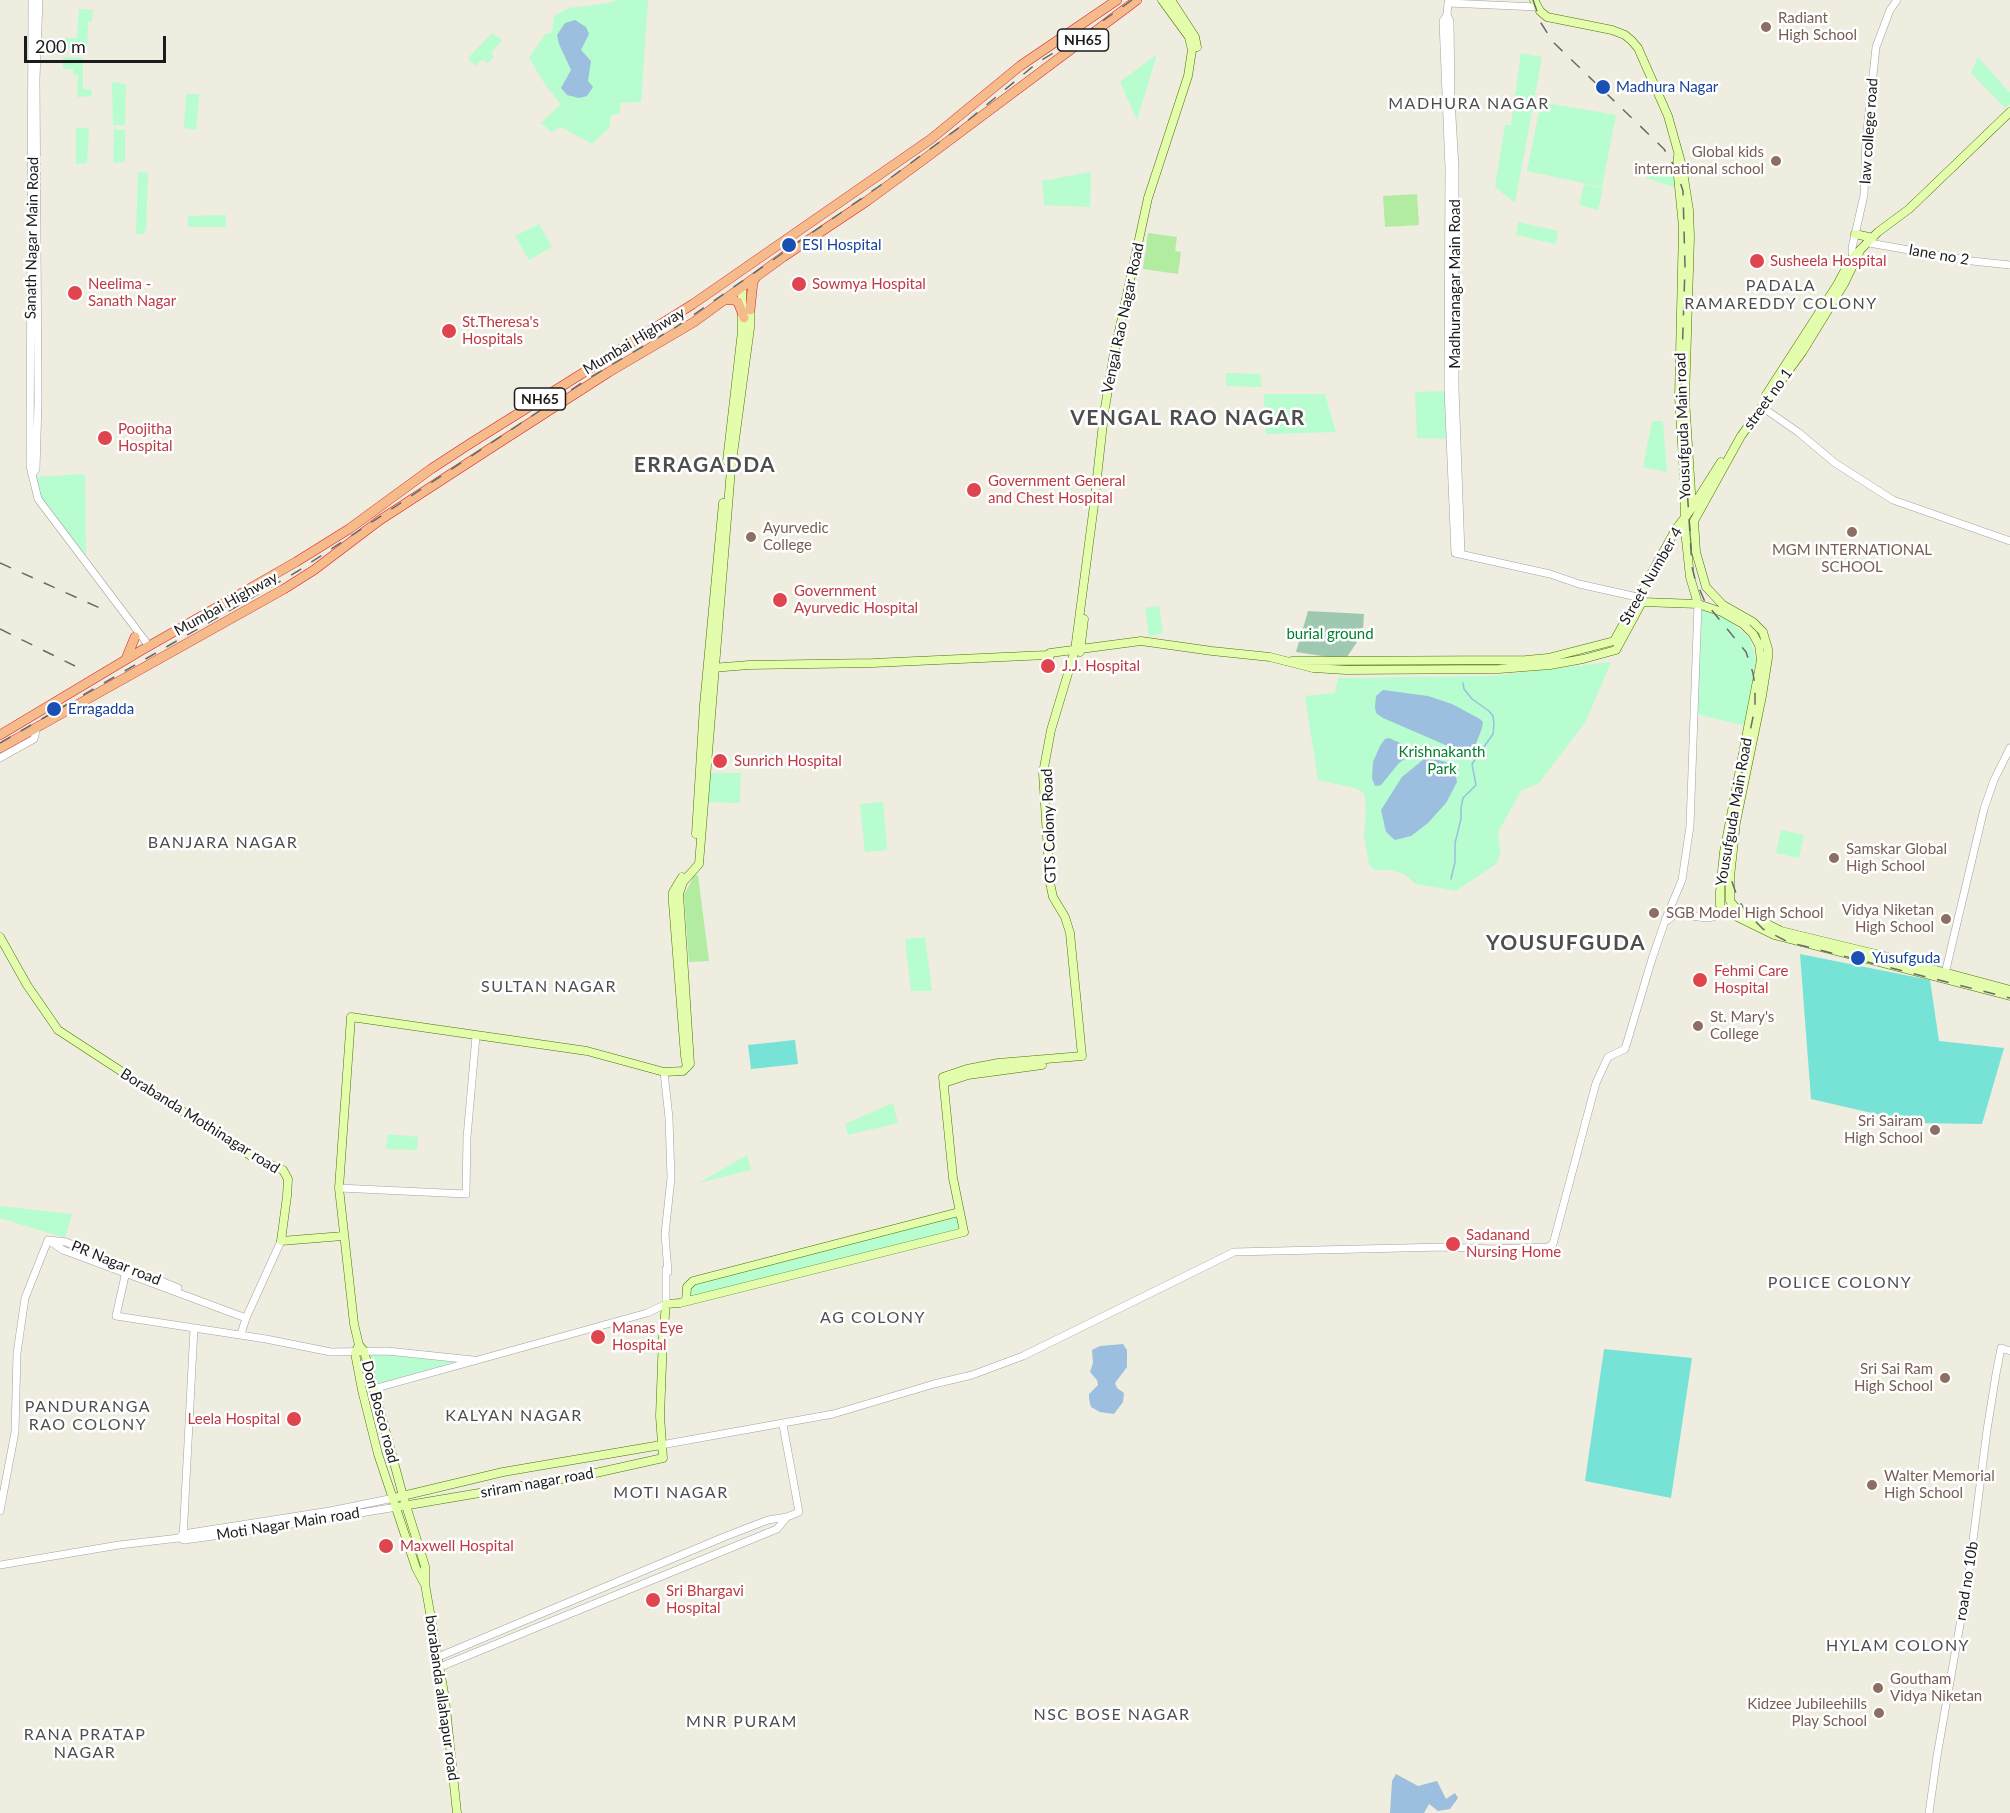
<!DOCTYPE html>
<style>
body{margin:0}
#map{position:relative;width:2010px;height:1813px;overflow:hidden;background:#eeeddf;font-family:Lato,sans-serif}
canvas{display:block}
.scale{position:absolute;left:24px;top:36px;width:142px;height:27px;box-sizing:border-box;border:3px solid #1b1b1b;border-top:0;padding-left:8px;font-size:18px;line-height:21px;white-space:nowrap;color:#1b1b1b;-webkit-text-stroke:4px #fff;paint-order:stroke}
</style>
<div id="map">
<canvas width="2010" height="1813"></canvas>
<div class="scale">200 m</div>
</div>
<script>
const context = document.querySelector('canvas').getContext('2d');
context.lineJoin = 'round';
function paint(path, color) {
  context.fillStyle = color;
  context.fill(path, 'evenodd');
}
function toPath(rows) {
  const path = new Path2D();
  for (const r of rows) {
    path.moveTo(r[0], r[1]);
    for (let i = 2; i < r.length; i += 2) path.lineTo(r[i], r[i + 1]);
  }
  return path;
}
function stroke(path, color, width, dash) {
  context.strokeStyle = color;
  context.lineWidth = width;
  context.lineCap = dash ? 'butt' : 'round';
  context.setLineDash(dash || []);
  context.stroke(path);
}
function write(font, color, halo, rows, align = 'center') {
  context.font = font + ' Lato,sans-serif';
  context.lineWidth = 5;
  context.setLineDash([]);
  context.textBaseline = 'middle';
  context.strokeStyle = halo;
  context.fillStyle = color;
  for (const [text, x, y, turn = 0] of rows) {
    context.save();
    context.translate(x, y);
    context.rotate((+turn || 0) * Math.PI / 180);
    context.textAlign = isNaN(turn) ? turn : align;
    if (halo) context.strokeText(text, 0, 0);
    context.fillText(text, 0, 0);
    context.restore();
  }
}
const grass = toPath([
 [1417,194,1419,225,1385,227,1383,196],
 [1148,233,1177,237,1175,251,1181,252,1178,274,1143,269],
 [698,875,709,961,689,962,684,895,694,876]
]);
const cemetery = toPath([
 [1308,611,1364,614,1363,628,1357,629,1357,642,1347,657,1329,657,1296,652]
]);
const park = toPath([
 [617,0,648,0,641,102,620,103,620,113,611,116,609,128,592,144,561,127,552,132,541,123,561,104,546,86,529,58,545,34,552,33,554,16,569,8,609,3],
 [79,9,93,10,92,21,88,22,87,50,65,49,65,38,77,38],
 [492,33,502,40,491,53,494,57,487,63,483,59,475,66,468,58],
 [1521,53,1542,57,1515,203,1495,187,1505,125,1511,125],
 [1157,54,1137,120,1120,82],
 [63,57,83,58,83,89,91,89,92,96,77,97,78,75,73,74,73,69,63,69],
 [1978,57,2010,93,2010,104,2005,108,1971,73],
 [112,82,126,84,125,125,113,125],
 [186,94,199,94,196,130,184,128],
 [1541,102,1616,115,1602,187,1527,171],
 [76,128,89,128,87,163,76,164],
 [114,129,125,130,125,162,113,163],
 [1651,164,1674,171,1674,187,1646,178],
 [138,172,148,173,146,231,144,231,144,234,136,234],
 [1091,172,1090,207,1044,205,1042,181],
 [1584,184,1603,188,1598,210,1579,205],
 [226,215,226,227,188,227,188,216],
 [1518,222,1558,231,1556,244,1516,235],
 [539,224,552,247,529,260,515,236],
 [1226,373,1260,374,1262,387,1226,386],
 [1451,391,1453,439,1417,438,1415,392],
 [1264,394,1325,394,1336,432,1266,434],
 [1652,421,1663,421,1667,472,1643,467],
 [83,474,85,478,86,556,42,499,34,477],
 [1159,606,1163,633,1149,636,1145,608],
 [1698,609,1721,613,1750,639,1756,660,1746,726,1696,714],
 [1611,662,1586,721,1539,783,1521,791,1498,832,1500,854,1496,864,1456,891,1416,884,1404,874,1390,870,1374,870,1369,864,1364,835,1366,807,1364,793,1355,788,1318,780,1305,696,1335,693,1338,678,1491,676],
 [708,773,741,773,740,803,706,802],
 [883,802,887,850,865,852,860,804],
 [1781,830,1804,835,1799,858,1776,853],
 [925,937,932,991,911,991,905,939],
 [893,1103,898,1123,848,1135,845,1124],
 [388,1134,418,1137,417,1150,386,1149],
 [747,1155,751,1170,699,1183],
 [0,1206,72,1214,65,1238,0,1218],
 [959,1212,964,1232,686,1301,693,1281],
 [367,1354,389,1354,458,1361,375,1385]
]);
const pitch = toPath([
 [1800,954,1930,980,1939,1041,2004,1048,1982,1124,1915,1123,1811,1099],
 [795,1040,798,1064,751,1069,748,1045],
 [1604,1349,1692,1358,1671,1498,1585,1481]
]);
const water = toPath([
 [575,20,586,27,589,34,581,50,591,61,588,81,593,87,587,96,579,98,567,95,561,88,571,70,559,44,557,35,565,23],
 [1383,690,1428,696,1452,704,1480,719,1483,722,1482,728,1474,749,1469,753,1464,753,1383,718,1376,713,1375,707,1376,696],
 [1389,738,1407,746,1411,749,1412,754,1399,763,1381,785,1375,786,1372,778,1373,762,1380,746,1385,739],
 [1430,758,1446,762,1455,771,1457,782,1446,803,1428,823,1411,836,1395,840,1386,832,1381,810,1402,777,1424,759],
 [1123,1344,1127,1350,1127,1367,1115,1383,1117,1388,1124,1393,1123,1402,1114,1414,1100,1412,1091,1407,1089,1399,1089,1394,1098,1385,1097,1380,1090,1372,1093,1363,1092,1350,1100,1346],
 [1396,1774,1418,1786,1437,1781,1446,1799,1455,1793,1458,1798,1450,1809,1438,1811,1429,1804,1424,1813,1390,1813,1392,1781]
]);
const stream = toPath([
 [1451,879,1455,862,1455,843,1461,819,1461,808,1463,798,1476,785,1472,764,1493,734,1494,724,1493,716,1489,711,1472,699,1464,689,1463,683]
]);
const tertiary = toPath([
 [32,0,30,466,38,499,149,646],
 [1537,7,1448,3,1447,15,1443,21,1449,168,1448,389,1455,553,1550,574,1579,584,1637,597],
 [1447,15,1450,21,1451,100,1455,168,1455,389,1461,554],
 [1869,243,1972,261,2010,265],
 [1853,260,1852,248,1864,195,1866,141,1876,47,1890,10,1897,0],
 [1762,407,1798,432,1835,463,1893,500,2010,541],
 [32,475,36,469,38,402,36,79,39,0],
 [0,758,34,739,37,727],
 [1668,920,1675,914,1707,918,1716,916,1723,910],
 [1944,978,1984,809,1994,780,2010,748],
 [664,1072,669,1118,671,1178,665,1234,668,1272],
 [339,1188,466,1194,467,1137,476,1036],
 [48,1240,63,1250,246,1318],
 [49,1240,66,1242,178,1288],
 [127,1267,116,1316,266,1339,331,1352,387,1351,473,1360],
 [241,1334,246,1318,281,1241],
 [373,1389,647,1313,666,1304,666,1269],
 [661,1445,833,1414,934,1384,972,1375,1023,1356,1234,1252,1444,1247,1491,1249,1548,1247,1553,1244,1596,1083,1608,1057,1625,1049,1652,959,1666,918,1682,880,1690,826,1698,604],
 [0,1511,15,1432,17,1353,25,1298,48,1240],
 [179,1538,184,1540,243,1532,397,1507],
 [183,1538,194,1328],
 [0,1565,119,1545,179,1538,183,1534,330,1511,394,1498],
 [438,1657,724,1537,768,1520,787,1517,799,1512,783,1425],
 [440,1667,777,1529,787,1517],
 [1929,1813,1937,1756,1968,1579,1987,1430,1996,1374,2001,1348,2010,1351]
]);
const secondary = toPath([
 [1171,0,1195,37,1197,47],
 [1534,0,1540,11,1547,17,1612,30,1625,35,1632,41,1638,48,1668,116,1682,166,1689,210,1690,237,1685,399,1692,508],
 [1678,156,1677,166,1683,227,1679,397,1685,489,1685,530,1690,577,1698,604],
 [1855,234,1873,238],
 [1860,251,1844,284,1803,351,1741,436,1694,521,1696,552,1706,587,1723,605,1753,622,1763,632,1768,649,1768,658,1762,696,1736,822,1730,877,1730,901,1735,907,1781,931,1880,955,2010,990],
 [1766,395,1837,285,1851,259,1878,232,1909,209,2010,112],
 [727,461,742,331,742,287],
 [1080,652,1084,619],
 [1047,655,1050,653,1141,641,1212,651,1270,657,1313,668,1346,670,1499,669,1550,665,1583,659,1616,650,1642,602,1698,604,1722,612,1743,624,1753,634,1759,645,1761,660,1724,852,1720,892,1720,905,1723,910,1774,935,2010,996],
 [1292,661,1526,660,1548,658,1614,641,1676,529,1692,508,1721,462],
 [712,668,749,665,873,663,1047,655,1050,656],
 [696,834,704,705,723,503],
 [682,877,673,892,673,903,685,1056,687,1067],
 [0,937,27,985,58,1030,251,1156,283,1170,288,1179,287,1196,281,1241,343,1236],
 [1082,1056,1070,933,1065,917,1053,897,1050,883,1043,773,1051,730,1075,650,1094,505,1104,414,1113,359,1148,198,1188,76,1192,50,1189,37,1162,0],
 [944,1083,968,1075,1042,1065],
 [686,1301,687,1287,693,1281,959,1212],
 [359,1345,355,1353,362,1390,378,1454,416,1568,424,1583],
 [394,1498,503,1472,661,1445],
 [397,1507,591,1474,663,1458,660,1416,663,1337,666,1304,680,1303,964,1232,953,1178,943,1077,967,1069,998,1063,1082,1056],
 [457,1813,445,1699,425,1584,425,1566,403,1496,364,1351,359,1345,354,1324,339,1188,351,1017,587,1051,664,1072,683,1071,690,1064,679,894,683,882,699,864,731,469,750,328,750,306]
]);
const trunk = toPath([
 [725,300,734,300,738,302,744,318],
 [750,310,753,282,756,277],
 [126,659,135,637],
 [0,735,142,650,296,562,349,529,431,469,471,443,693,304,931,139,1020,66,1117,0],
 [0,748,284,589,314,570,380,520,494,446,609,372,694,322,783,257,867,201,923,160,1137,0]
]);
const rail = toPath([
 [1533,0,1541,23,1553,42,1664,149,1676,169,1683,191,1685,267,1681,390,1692,567,1695,579,1705,602,1746,652,1753,673,1755,686,1755,707,1726,851,1729,873,1738,899,1746,912,1763,929,1788,942,2010,998],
 [0,563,102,609],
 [0,629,75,666],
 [0,743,298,571,589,378,676,327,878,187,960,127,1037,63,1090,30,1132,0]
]);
const markers = [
 [1766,27,6,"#8d6e63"],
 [1603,87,8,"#1a4fb4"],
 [1776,161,6,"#8d6e63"],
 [789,245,8,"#1a4fb4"],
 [1757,261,8,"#e0444e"],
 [799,284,8,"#e0444e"],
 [75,293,8,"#e0444e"],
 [449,331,8,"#e0444e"],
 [105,438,8,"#e0444e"],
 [974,490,8,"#e0444e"],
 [1852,532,6,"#8d6e63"],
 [751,537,6,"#8d6e63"],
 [780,600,8,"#e0444e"],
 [1048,666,8,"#e0444e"],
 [54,709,8,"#1a4fb4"],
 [720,761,8,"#e0444e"],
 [1834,858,6,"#8d6e63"],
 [1654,913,6,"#8d6e63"],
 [1946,919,6,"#8d6e63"],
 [1858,958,8,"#1a4fb4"],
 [1700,980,8,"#e0444e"],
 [1698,1026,6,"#8d6e63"],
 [1935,1130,6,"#8d6e63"],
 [1453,1244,8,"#e0444e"],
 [598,1337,8,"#e0444e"],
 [1945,1378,6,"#8d6e63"],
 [294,1419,8,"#e0444e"],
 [1872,1485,6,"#8d6e63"],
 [386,1546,8,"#e0444e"],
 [653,1600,8,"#e0444e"],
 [1878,1688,6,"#8d6e63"],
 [1879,1713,6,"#8d6e63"]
];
const shields = [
 [1083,40,51],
 [540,399,51]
];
const shieldNames = [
 ["NH65",1083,40],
 ["NH65",540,399]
];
const educationNames = [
 ["Radiant",1778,18],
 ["High School",1778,35],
 ["Global kids",1764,152,"right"],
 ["international school",1764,169,"right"],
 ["Ayurvedic",763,528],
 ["College",763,545],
 ["MGM INTERNATIONAL",1852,550,"center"],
 ["SCHOOL",1852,567,"center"],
 ["Samskar Global",1846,849],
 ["High School",1846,866],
 ["Vidya Niketan",1934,910,"right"],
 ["High School",1934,927,"right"],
 ["SGB Model High School",1666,913],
 ["St. Mary's",1710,1017],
 ["College",1710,1034],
 ["Sri Sairam",1923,1121,"right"],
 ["High School",1923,1138,"right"],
 ["Sri Sai Ram",1933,1369,"right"],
 ["High School",1933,1386,"right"],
 ["Walter Memorial",1884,1476],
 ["High School",1884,1493],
 ["Goutham",1890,1679],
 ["Vidya Niketan",1890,1696],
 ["Kidzee Jubileehills",1867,1704,"right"],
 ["Play School",1867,1721,"right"]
];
const transitNames = [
 ["Madhura Nagar",1616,87],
 ["ESI Hospital",802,245],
 ["Erragadda",68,709],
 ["Yusufguda",1872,958]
];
const streetNames = [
 ["law college road",1869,131,-86],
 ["Sanath Nagar Main Road",32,238,-89],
 ["lane no 2",1939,255,10],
 ["Madhuranagar Main Road",1455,284,-90],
 ["Vengal Rao Nagar Road",1123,318,-78],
 ["Mumbai Highway",634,341,-31],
 ["street no 1",1768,399,-54],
 ["Yousufguda Main road",1683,426,-92],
 ["Street Number 4",1651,576,-60],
 ["Mumbai Highway",226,604,-29],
 ["Yousufguda Main Road",1734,812,-80],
 ["GTS Colony Road",1049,826,-92],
 ["Borabanda Mothinagar road",200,1121,32],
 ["PR Nagar road",116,1263,22],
 ["Don Bosco road",380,1412,75],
 ["sriram nagar road",537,1483,-10],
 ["Moti Nagar Main road",288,1524,-9],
 ["road no 10b",1967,1581,-81],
 ["borabanda allahapur road",442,1698,82]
];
const healthNames = [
 ["Susheela Hospital",1770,261],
 ["Neelima -",88,284],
 ["Sanath Nagar",88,301],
 ["Sowmya Hospital",812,284],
 ["St.Theresa's",462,322],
 ["Hospitals",462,339],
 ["Poojitha",118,429],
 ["Hospital",118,446],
 ["Government General",988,481],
 ["and Chest Hospital",988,498],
 ["Government",794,591],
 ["Ayurvedic Hospital",794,608],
 ["J.J. Hospital",1062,666],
 ["Sunrich Hospital",734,761],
 ["Fehmi Care",1714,971],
 ["Hospital",1714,988],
 ["Sadanand",1466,1235],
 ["Nursing Home",1466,1252],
 ["Manas Eye",612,1328],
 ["Hospital",612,1345],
 ["Leela Hospital",280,1419,"right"],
 ["Maxwell Hospital",400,1546],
 ["Sri Bhargavi",666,1591],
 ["Hospital",666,1608]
];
const parkNames = [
 ["burial ground",1330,634],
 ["Krishnakanth",1442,752],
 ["Park",1442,769]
];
const neighbourhoodNames = [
 ["MADHURA NAGAR",1469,104],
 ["PADALA",1781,286],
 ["RAMAREDDY COLONY",1781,304],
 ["BANJARA NAGAR",223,843],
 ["SULTAN NAGAR",549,987],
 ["POLICE COLONY",1840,1283],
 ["AG COLONY",873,1318],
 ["PANDURANGA",88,1407],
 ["RAO COLONY",88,1425],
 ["KALYAN NAGAR",514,1416],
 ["MOTI NAGAR",671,1493],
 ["HYLAM COLONY",1898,1646],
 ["NSC BOSE NAGAR",1112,1715],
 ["MNR PURAM",742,1722],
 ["RANA PRATAP",85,1735],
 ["NAGAR",85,1753]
];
const districtNames = [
 ["VENGAL RAO NAGAR",1188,418],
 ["ERRAGADDA",705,465],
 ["YOUSUFGUDA",1566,943]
];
paint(grass, '#b2eca1');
paint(cemetery, '#9fc8b0');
paint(park, '#b7fdcf');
paint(pitch, '#77e3d6');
paint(water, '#9cbedf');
stroke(stream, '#9cbedf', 1.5);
stroke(tertiary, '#a2a2a2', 8);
stroke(secondary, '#497400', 9);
stroke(trunk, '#e01828', 10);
stroke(tertiary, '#fff', 7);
stroke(secondary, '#e4fdad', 8);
stroke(trunk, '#f5bb8a', 9);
stroke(rail, '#696969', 1.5, [12, 12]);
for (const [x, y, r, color] of markers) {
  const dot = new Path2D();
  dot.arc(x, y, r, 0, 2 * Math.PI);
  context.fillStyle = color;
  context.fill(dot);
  stroke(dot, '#fff', 2);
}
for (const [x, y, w] of shields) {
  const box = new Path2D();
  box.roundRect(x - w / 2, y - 11, w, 22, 4.5);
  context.fillStyle = '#fff';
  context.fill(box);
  stroke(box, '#1b1b1b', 1.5);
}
write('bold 14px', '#1b1b1b', null, shieldNames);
write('15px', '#785e54', '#fff', educationNames, 'left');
write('15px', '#164399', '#fff', transitNames, 'left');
write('15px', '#1b1b1b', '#fff', streetNames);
write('15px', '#be3a42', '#fff', healthNames, 'left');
write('15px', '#047e2e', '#fff', parkNames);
context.letterSpacing = '1.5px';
write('16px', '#4e4e4e', '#fff', neighbourhoodNames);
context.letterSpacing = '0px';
context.letterSpacing = '1.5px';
write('bold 21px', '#4e4e4e', '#fff', districtNames);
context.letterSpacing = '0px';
</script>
